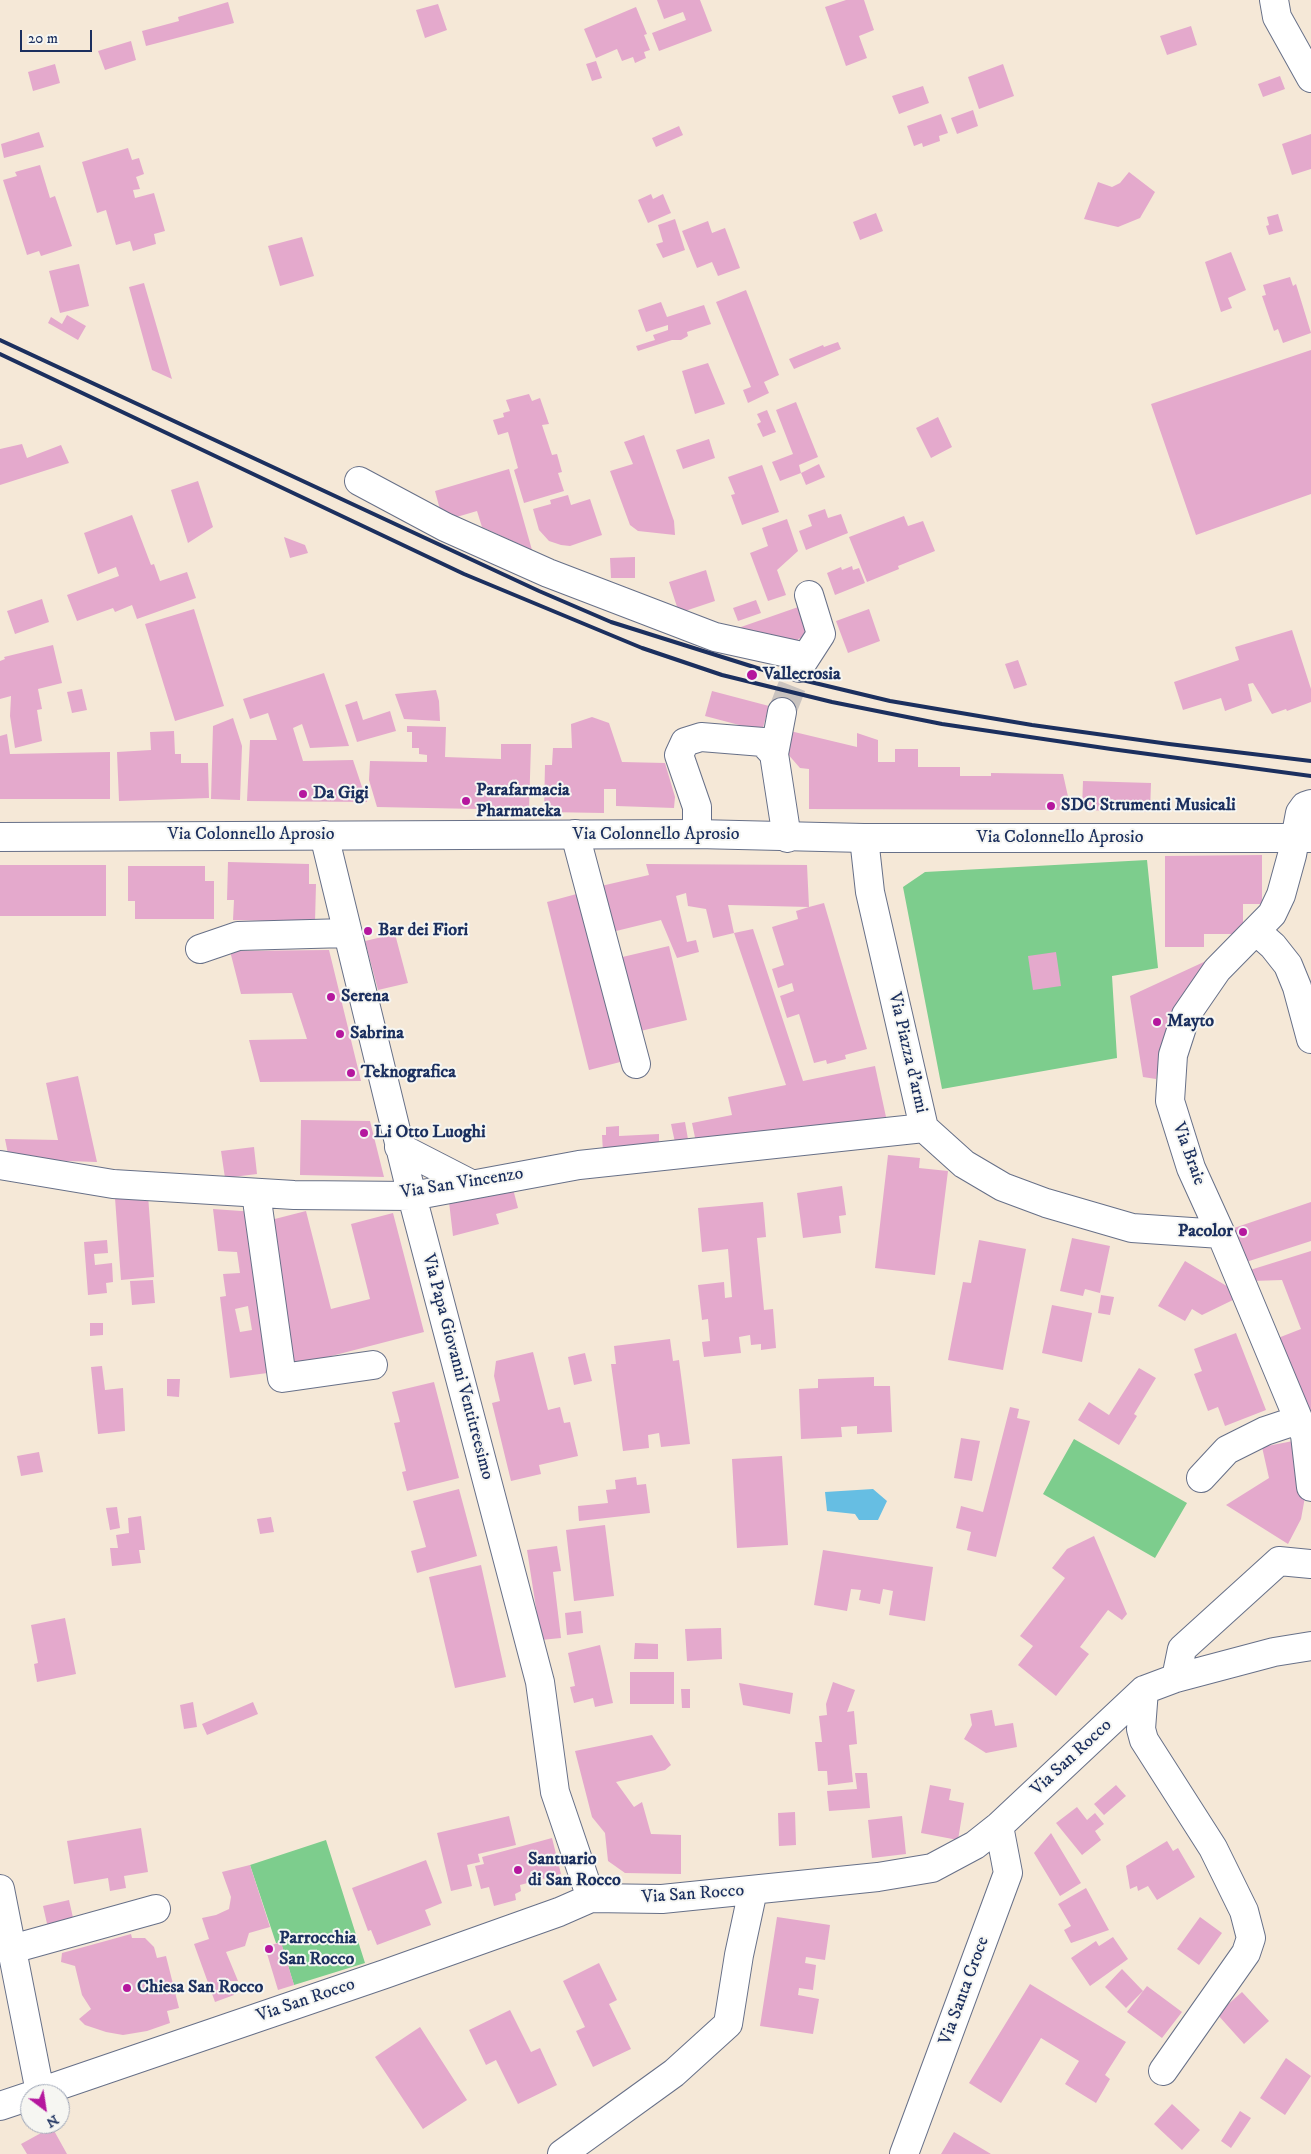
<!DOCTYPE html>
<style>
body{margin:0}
#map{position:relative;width:1311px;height:2154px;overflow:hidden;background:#f5e8d7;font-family:"IM FELL DW Pica",serif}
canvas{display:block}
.north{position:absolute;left:20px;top:2084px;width:50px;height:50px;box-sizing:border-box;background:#f6f6f2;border:1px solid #9ea6b7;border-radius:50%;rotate:149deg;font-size:14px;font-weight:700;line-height:20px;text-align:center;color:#1b2f5e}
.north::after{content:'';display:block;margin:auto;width:18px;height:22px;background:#b5179e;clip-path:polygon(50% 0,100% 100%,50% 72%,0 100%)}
.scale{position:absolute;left:20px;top:30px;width:72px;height:22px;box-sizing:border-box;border:2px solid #1b2f5e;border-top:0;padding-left:6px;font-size:15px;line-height:18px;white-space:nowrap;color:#1b2f5e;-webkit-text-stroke:4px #f6f6f2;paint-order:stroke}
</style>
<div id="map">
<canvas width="1311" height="2154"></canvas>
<div class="north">N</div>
<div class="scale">20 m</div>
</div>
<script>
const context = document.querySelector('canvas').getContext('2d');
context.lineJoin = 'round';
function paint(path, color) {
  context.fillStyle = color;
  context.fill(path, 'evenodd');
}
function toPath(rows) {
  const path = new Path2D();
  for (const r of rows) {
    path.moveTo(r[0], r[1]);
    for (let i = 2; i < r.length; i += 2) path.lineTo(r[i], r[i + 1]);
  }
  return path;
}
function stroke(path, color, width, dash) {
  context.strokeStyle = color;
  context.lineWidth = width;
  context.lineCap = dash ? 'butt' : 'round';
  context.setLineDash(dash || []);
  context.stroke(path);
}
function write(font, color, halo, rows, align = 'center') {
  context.font = font + ' "IM FELL DW Pica",serif';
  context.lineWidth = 4;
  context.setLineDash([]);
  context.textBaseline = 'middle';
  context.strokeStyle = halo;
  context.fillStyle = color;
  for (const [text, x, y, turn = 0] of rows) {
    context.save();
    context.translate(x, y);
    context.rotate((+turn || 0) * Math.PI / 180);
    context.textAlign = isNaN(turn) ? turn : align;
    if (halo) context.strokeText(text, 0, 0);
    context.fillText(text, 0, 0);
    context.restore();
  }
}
const green = toPath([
 [1147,860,1158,968,1112,976,1117,1058,942,1089,903,887,925,872],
 [1074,1439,1187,1503,1155,1558,1043,1494],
 [326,1840,365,1963,294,1985,281,1943,276,1943,250,1865]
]);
const water = toPath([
 [873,1489,887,1501,878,1520,859,1520,855,1514,827,1511,825,1492]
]);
const building = toPath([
 [657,0,700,0,712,31,659,51,652,33,686,20,683,12,664,19],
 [846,0,864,0,874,30,859,36,867,58,846,66,825,7],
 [228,2,234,23,146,46,142,31,179,21,178,17],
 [438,4,447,30,425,38,416,10],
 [636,7,647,34,644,35,650,50,644,52,646,58,635,63,633,57,622,61,617,49,596,58,584,29],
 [1191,26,1197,45,1167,55,1160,36],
 [131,41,136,60,105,70,98,51],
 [596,61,602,78,592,81,586,64],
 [55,64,60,83,33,91,28,72],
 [1003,64,1014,96,979,109,968,77],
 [1280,76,1285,89,1263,97,1258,84],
 [923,86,929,103,899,114,892,96],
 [973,110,978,126,957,134,951,118],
 [941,114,948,133,939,136,940,141,923,147,922,143,914,146,907,126],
 [679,126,683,135,656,147,652,138],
 [39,132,44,147,4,158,1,144],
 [1311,134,1311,169,1292,175,1282,144],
 [128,148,132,160,139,158,144,174,136,177,140,189,133,190,135,198,154,193,165,231,154,234,156,244,133,251,130,241,116,245,106,210,97,213,82,162],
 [40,165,50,198,55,196,72,246,41,256,39,251,27,255,3,180,17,176,15,172],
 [1129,172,1155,192,1140,218,1118,227,1084,219,1098,182,1112,187,1120,183],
 [651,194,653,199,663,194,671,213,648,223,638,200],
 [876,213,883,231,860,240,853,222],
 [1278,214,1283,231,1269,235,1266,226,1269,225,1267,217],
 [675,219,685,250,663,258,656,244,663,242,658,225],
 [708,221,712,233,725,228,740,268,718,276,712,262,697,268,682,231],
 [302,237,314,276,280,286,268,246],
 [1231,252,1246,290,1228,298,1232,308,1221,312,1205,262],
 [79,264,89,306,60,313,49,271],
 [1290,277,1293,286,1296,284,1311,333,1283,343,1278,329,1274,331,1262,296,1266,295,1263,285],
 [144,283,172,379,152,370,129,287],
 [746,290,779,375,764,382,769,393,748,403,743,390,751,387,716,302],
 [661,302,667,317,704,305,711,324,687,332,688,336,681,340,672,340,638,351,636,346,655,340,653,335,668,330,668,325,646,332,638,310],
 [67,315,86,326,78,340,48,323,51,317,62,324],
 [838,342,841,349,794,369,789,359,823,345,824,347],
 [1311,350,1311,494,1196,535,1151,404],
 [708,363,725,404,695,414,682,371],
 [529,394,532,401,540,398,549,424,542,425,552,455,557,454,562,472,558,473,564,491,524,503,514,470,518,468,508,432,498,435,493,420,504,417,503,413,510,411,506,400],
 [796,402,818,457,799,465,801,473,819,464,825,477,806,485,801,473,780,481,772,462,793,454,776,410],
 [767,410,776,432,763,437,757,424,761,422,757,414],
 [938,417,952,447,931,458,916,428],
 [644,435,674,521,675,535,638,531,630,525,610,471,633,464,624,442],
 [709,439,715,458,683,469,676,450],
 [22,444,27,458,61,445,69,463,0,485,0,449],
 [762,465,779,512,742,525,731,495,735,494,728,477],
 [509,469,532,550,482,527,477,511,443,521,435,491],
 [198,481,213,527,188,543,171,490],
 [568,495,571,505,590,499,602,535,570,546,561,545,549,541,539,530,533,509,551,504,550,500],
 [825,509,828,518,841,514,848,533,806,550,799,531,812,526,808,515],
 [132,515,151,565,154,564,160,581,187,572,196,598,137,619,132,605,115,612,113,608,77,621,67,595,119,576,116,567,98,574,84,533],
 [904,516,908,526,923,521,935,551,898,566,899,569,867,582,849,537],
 [787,519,798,551,777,570,786,595,768,601,750,553,768,546,762,528],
 [284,537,305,545,308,553,290,558],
 [635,557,635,578,611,578,610,558],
 [852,566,853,570,859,568,865,583,835,595,827,573,841,567,842,570],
 [706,570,715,601,679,613,669,582],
 [42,599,49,622,15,634,7,611],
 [756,600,761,613,738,621,733,608],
 [804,605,814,634,798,639,802,649,744,638,741,627],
 [194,609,224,706,175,721,145,624],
 [869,609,880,641,848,653,836,621],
 [1292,630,1311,689,1311,702,1287,711,1286,709,1272,714,1253,683,1248,684,1252,701,1225,711,1221,698,1183,710,1174,682,1239,660,1235,647],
 [53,645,62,683,38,689,42,709,37,710,42,741,15,748,10,716,11,696,0,699,0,661,5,659,4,657],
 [1018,660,1027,685,1014,689,1005,664],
 [324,673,349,746,310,748,302,724,293,728,303,761,353,760,367,802,247,801,250,740,277,740,268,713,250,719,243,699],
 [82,689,87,710,72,713,67,692],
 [436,690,439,701,440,721,404,719,395,694],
 [712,691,769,706,762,731,705,716],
 [357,701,363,720,390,711,396,731,357,742,345,705],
 [592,717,609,723,622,762,665,763,675,797,674,808,616,806,616,789,604,789,604,813,544,812,545,765,552,765,553,748,572,748,571,724],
 [233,718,242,746,240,800,211,799,213,726],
 [407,726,446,727,445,757,501,759,501,744,531,744,529,810,377,807,369,780,370,761,427,762,427,755,419,754,419,748,412,748,412,732,407,732],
 [786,730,857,747,857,733,878,740,878,762,895,762,895,749,918,749,918,767,960,767,960,776,991,776,991,773,1063,774,1071,810,809,809,809,769,800,768,786,752],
 [174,731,175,754,181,754,181,763,208,763,209,798,119,801,117,752,151,750,150,732],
 [7,734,10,754,110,752,110,799,0,799,0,736],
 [1083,781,1151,783,1150,812,1082,810],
 [1262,855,1262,904,1243,904,1243,926,1236,934,1204,934,1204,947,1165,947,1165,856],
 [228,862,309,864,309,884,316,884,315,922,233,920,234,900,227,900],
 [646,864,807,865,809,907,824,903,867,1049,845,1055,846,1059,827,1064,826,1060,814,1063,799,1014,787,1018,780,996,794,991,792,983,778,988,772,969,784,965,772,927,798,919,796,911,809,907,728,905,734,933,753,929,803,1081,875,1066,886,1117,697,1147,692,1123,732,1115,728,1097,786,1085,734,933,713,938,706,909,688,906,686,893,676,896,687,942,696,940,699,952,677,958,661,920,612,932,601,886,649,875],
 [0,865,106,865,106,916,0,916],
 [128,866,205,866,205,881,214,881,214,919,135,919,135,901,128,901],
 [584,892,628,1060,589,1070,547,902],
 [395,934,408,983,378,990,365,941],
 [669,946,687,1020,632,1033,614,959],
 [329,950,361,1081,260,1082,249,1040,307,1039,292,993,241,994,230,951],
 [1056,952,1061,986,1033,990,1028,956],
 [1206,961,1174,1010,1163,1039,1156,1079,1143,1077,1130,996],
 [78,1076,97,1162,9,1159,5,1139,58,1140,46,1083],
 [301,1120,370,1121,384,1177,300,1175],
 [685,1122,689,1145,676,1147,671,1124],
 [619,1126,619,1136,659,1134,659,1149,603,1152,602,1135,606,1135,606,1127],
 [254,1147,257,1174,225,1178,221,1151],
 [888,1155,920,1158,919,1168,948,1171,935,1275,875,1268],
 [512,1185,518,1208,496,1214,499,1224,453,1236,449,1202],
 [842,1186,846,1215,839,1216,841,1233,803,1238,797,1193],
 [148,1195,154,1277,121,1280,115,1198],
 [763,1202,766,1237,757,1238,764,1310,773,1309,776,1348,761,1350,761,1344,751,1345,750,1335,739,1337,741,1353,704,1357,702,1342,710,1341,708,1319,702,1320,698,1285,724,1282,725,1298,732,1297,728,1249,702,1252,698,1208],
 [1311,1202,1311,1241,1243,1263,1231,1229],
 [213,1209,255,1212,275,1372,230,1378,220,1297,226,1296,223,1274,240,1273,237,1252,218,1251],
 [248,1306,252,1330,240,1332,235,1309],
 [306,1211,331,1309,370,1299,351,1224,393,1213,424,1332,289,1367,263,1222],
 [1072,1238,1110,1246,1100,1293,1085,1289,1083,1296,1060,1291],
 [107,1240,108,1253,94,1254,95,1265,112,1263,113,1282,106,1283,107,1293,88,1295,84,1242],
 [979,1240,1026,1249,1003,1370,948,1360,963,1282,971,1283],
 [1311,1251,1311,1421,1278,1338,1301,1329,1282,1280,1252,1281,1247,1271],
 [1185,1261,1230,1288,1235,1299,1202,1315,1192,1309,1185,1321,1158,1306],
 [153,1280,155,1303,132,1305,130,1281],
 [1101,1295,1114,1297,1110,1315,1098,1313],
 [1052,1305,1092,1313,1082,1362,1042,1353],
 [90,1323,103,1323,103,1335,90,1336],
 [1236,1333,1266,1410,1225,1426,1218,1407,1208,1411,1194,1374,1202,1371,1194,1349],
 [670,1339,673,1361,679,1360,690,1444,661,1447,659,1433,648,1435,649,1448,623,1451,611,1364,616,1364,614,1346],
 [533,1352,548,1410,560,1407,564,1423,570,1422,578,1456,539,1465,541,1474,511,1481,492,1403,500,1401,494,1376,496,1361],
 [585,1353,592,1381,574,1385,568,1357],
 [102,1366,105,1390,123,1388,125,1431,98,1434,91,1367],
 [1139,1368,1156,1378,1134,1414,1137,1416,1119,1445,1078,1420,1089,1402,1109,1415],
 [874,1377,874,1386,890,1386,892,1432,857,1434,857,1426,841,1427,842,1437,801,1439,799,1389,818,1388,818,1379],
 [167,1379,180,1379,179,1397,167,1396],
 [434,1382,459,1478,407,1491,402,1472,406,1471,394,1423,400,1422,392,1392],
 [1010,1407,1019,1409,1017,1418,1030,1421,996,1557,967,1550,971,1532,956,1528,961,1506,983,1512],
 [961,1438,980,1441,972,1481,954,1478],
 [1293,1441,1305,1497,1301,1519,1288,1544,1226,1505,1269,1478,1262,1447],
 [39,1452,43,1472,21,1476,17,1456],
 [782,1456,788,1545,737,1548,732,1459],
 [636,1477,637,1485,646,1484,650,1513,579,1521,578,1506,608,1503,606,1490,616,1489,615,1480],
 [459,1489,477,1556,417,1573,411,1551,426,1547,413,1501],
 [117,1507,120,1528,110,1530,106,1508],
 [141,1516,145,1550,139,1550,141,1563,112,1566,110,1548,118,1548,116,1535,129,1533,128,1518],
 [271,1517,274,1532,260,1534,257,1519],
 [605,1525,614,1596,574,1601,566,1530],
 [1094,1536,1127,1614,1122,1620,1108,1610,1080,1647,1089,1654,1056,1696,1018,1665,1033,1646,1020,1636,1065,1578,1052,1568,1067,1549],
 [557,1546,561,1571,553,1572,561,1638,541,1640,527,1550],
 [823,1550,933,1567,925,1621,889,1615,893,1591,883,1589,880,1604,859,1600,861,1590,851,1589,847,1611,814,1605],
 [481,1565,506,1677,455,1688,429,1577],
 [581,1611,583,1633,567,1635,565,1613],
 [65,1618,76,1674,37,1682,34,1664,38,1663,31,1625],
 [721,1628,722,1659,687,1661,685,1629],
 [635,1643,658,1644,658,1659,634,1659],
 [600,1645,613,1703,595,1707,593,1698,574,1703,570,1687,575,1686,568,1653],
 [630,1672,674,1672,674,1704,630,1704],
 [833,1682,855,1690,847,1712,854,1711,857,1744,849,1745,853,1782,828,1785,827,1771,818,1771,815,1742,822,1742,819,1716,827,1715,826,1704],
 [739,1683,793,1693,790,1714,743,1705],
 [681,1689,690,1689,690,1708,682,1708],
 [193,1702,197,1727,184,1729,180,1705],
 [253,1702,258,1714,207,1735,202,1724],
 [992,1710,995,1726,1013,1723,1017,1747,986,1753,964,1739,972,1725,970,1714],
 [652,1735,671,1765,665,1770,616,1782,634,1807,642,1802,651,1834,681,1835,681,1874,625,1873,608,1861,605,1833,592,1817,575,1751],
 [855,1773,867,1773,870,1808,829,1811,827,1791,857,1789],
 [930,1785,951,1789,949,1800,964,1803,958,1840,921,1833],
 [1116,1785,1126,1796,1104,1815,1094,1804],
 [1077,1807,1087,1820,1095,1813,1104,1824,1095,1831,1101,1840,1082,1855,1056,1823],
 [795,1812,796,1845,779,1846,778,1813],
 [509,1816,516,1845,478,1854,480,1862,467,1865,472,1886,451,1891,437,1833],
 [902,1816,906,1854,872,1858,868,1820],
 [141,1828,148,1872,124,1876,126,1888,110,1891,108,1878,74,1884,67,1841],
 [1051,1833,1081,1883,1060,1896,1034,1853],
 [552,1838,561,1874,520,1885,521,1891,515,1894,516,1900,494,1906,489,1887,481,1889,475,1866,484,1864,482,1857],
 [1167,1841,1173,1851,1178,1848,1195,1877,1157,1900,1148,1886,1138,1891,1137,1886,1130,1889,1126,1866],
 [426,1860,442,1903,425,1910,431,1925,377,1945,371,1930,368,1931,352,1888],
 [250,1865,270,1927,249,1933,245,1946,226,1952,238,1981,230,1981,234,1995,215,2002,194,1944,209,1939,202,1918,216,1915,229,1909,231,1897,222,1872],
 [1086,1888,1109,1930,1071,1943,1064,1930,1071,1926,1058,1904],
 [69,1900,74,1922,48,1928,43,1906],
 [777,1917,830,1925,825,1960,806,1957,805,1963,816,1965,813,1990,799,1988,798,1995,819,1999,813,2034,760,2026],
 [1200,1917,1222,1933,1199,1965,1177,1949],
 [131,1934,132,1938,145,1938,154,1947,157,1958,166,1956,179,2008,167,2011,170,2023,147,2031,123,2035,106,2032,85,2025,79,2019,91,2009,82,1995,75,1966,61,1962,62,1953],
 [1113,1937,1128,1959,1090,1986,1071,1958,1096,1941,1099,1946],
 [281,1942,294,1985,278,1990,265,1947],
 [599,1963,617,2000,609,2004,631,2049,593,2067,576,2031,585,2027,563,1981],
 [1122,1969,1143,1991,1126,2008,1105,1987],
 [1030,1984,1126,2042,1105,2075,1110,2079,1096,2103,1065,2084,1079,2061,1041,2038,1001,2103,969,2083],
 [1147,1986,1182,2012,1162,2038,1127,2012],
 [1242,1992,1269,2021,1244,2044,1217,2014],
 [510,2010,531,2052,540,2048,557,2085,518,2104,496,2060,486,2065,469,2030],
 [420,2027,467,2100,423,2129,375,2057],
 [1286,2058,1311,2076,1285,2115,1260,2098],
 [1172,2104,1200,2130,1182,2150,1154,2124],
 [1240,2111,1251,2118,1231,2148,1221,2141],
 [52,2127,67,2154,27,2154,21,2144],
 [954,2132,991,2154,941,2154]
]);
const minorTunnel = toPath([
 [782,712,799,668]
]);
const minor = toPath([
 [1274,0,1277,17,1311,78],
 [359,481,445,527,548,573,715,637,806,657],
 [799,668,821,634,809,595],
 [774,754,782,712],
 [1311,804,1305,806,1300,813,1292,855,1281,895,1272,914,1217,970,1186,1015,1173,1055,1170,1101,1191,1168,1221,1234,1305,1435,1311,1487],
 [575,834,636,1064],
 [697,834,697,807,679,755,685,742,701,737,763,742,774,754,787,838],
 [324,835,412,1196,540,1682,555,1792,591,1898],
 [864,838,870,892,924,1128,964,1164,1003,1187,1046,1203,1132,1228,1221,1234],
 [1256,931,1273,946,1288,965,1297,987,1311,1039],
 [200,949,238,936,347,933],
 [399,1147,471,1184],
 [0,1165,113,1184,294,1195,412,1196,579,1165,924,1128],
 [256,1193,282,1378,373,1365],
 [1201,1478,1227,1450,1265,1431,1298,1420],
 [1176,1678,1182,1649,1279,1561,1311,1564],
 [1144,1690,1141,1729,1144,1740,1213,1848,1244,1911,1251,1938,1246,1953,1163,2071],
 [0,1889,40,2092],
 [12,1949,156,1909],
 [34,2094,385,1974,559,1912,591,1898,662,1899,878,1877,932,1868,975,1845,999,1826,1144,1690,1176,1678,1274,1652,1311,1646],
 [0,2106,30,2096],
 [562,2154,674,2073,728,2024,739,1955,753,1890],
 [904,2154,1008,1873,999,1826]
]);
const major = toPath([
 [0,837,697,834,864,838,1311,838]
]);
const rail = toPath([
 [0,340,539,591,611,622,773,673,890,701,1032,725,1169,744,1311,761],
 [0,354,464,574,642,648,722,675,832,702,942,724,1111,749,1311,776]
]);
const markers = [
 [752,675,6,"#b5179e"],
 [303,794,5,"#b5179e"],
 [466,801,5,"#b5179e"],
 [1051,806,5,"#b5179e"],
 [368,931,5,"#b5179e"],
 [331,997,5,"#b5179e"],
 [1157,1022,5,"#b5179e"],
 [340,1034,5,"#b5179e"],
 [351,1073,5,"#b5179e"],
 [364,1133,5,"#b5179e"],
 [1243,1232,5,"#b5179e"],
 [518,1870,5,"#b5179e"],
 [269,1949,5,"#b5179e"],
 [127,1988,5,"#b5179e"]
];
const poiNames = [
 ["Vallecrosia",763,675],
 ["Parafarmacia",476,791],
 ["Pharmateka",476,812],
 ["Da Gigi",313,794],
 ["SDC Strumenti Musicali",1061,806],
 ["Bar dei Fiori",378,931],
 ["Serena",341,997],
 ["Mayto",1167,1022],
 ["Sabrina",350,1034],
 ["Teknografica",361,1073],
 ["Li Otto Luoghi",374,1133],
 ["Pacolor",1233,1232,"right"],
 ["Santuario",528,1860],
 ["di San Rocco",528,1881],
 ["Parrocchia",279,1939],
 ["San Rocco",279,1960],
 ["Chiesa San Rocco",137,1988]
];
const streetNames = [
 ["Via Colonnello Aprosio",251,835],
 ["Via Colonnello Aprosio",656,835],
 ["Via Colonnello Aprosio",1060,838],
 ["Via Piazza d'armi",907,1053,77],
 ["Via Braie",1188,1154,70],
 ["Via San Vincenzo",462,1184,-9],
 ["Via Papa Giovanni Ventitreesimo",457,1367,75],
 ["Via San Rocco",1072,1758,-43],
 ["Via San Rocco",693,1895,-4],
 ["Via Santa Croce",965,1991,-70],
 ["Via San Rocco",306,2001,-19]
];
paint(green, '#7dcd8d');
paint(water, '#66bee3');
paint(building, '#e4a9cc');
stroke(minorTunnel, '#c9c3bf', 28, [28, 14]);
stroke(minor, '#677088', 30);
stroke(major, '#677088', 30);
stroke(minor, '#fff', 28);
stroke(major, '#fff', 28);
stroke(rail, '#1b2f5e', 4);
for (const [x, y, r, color] of markers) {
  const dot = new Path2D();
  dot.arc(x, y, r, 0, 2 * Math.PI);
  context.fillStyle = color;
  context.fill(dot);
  stroke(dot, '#f6f6f2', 2);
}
write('bold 18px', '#1b2f5e', '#f6f6f2', poiNames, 'left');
write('18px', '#1b2f5e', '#f6f6f2', streetNames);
</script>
